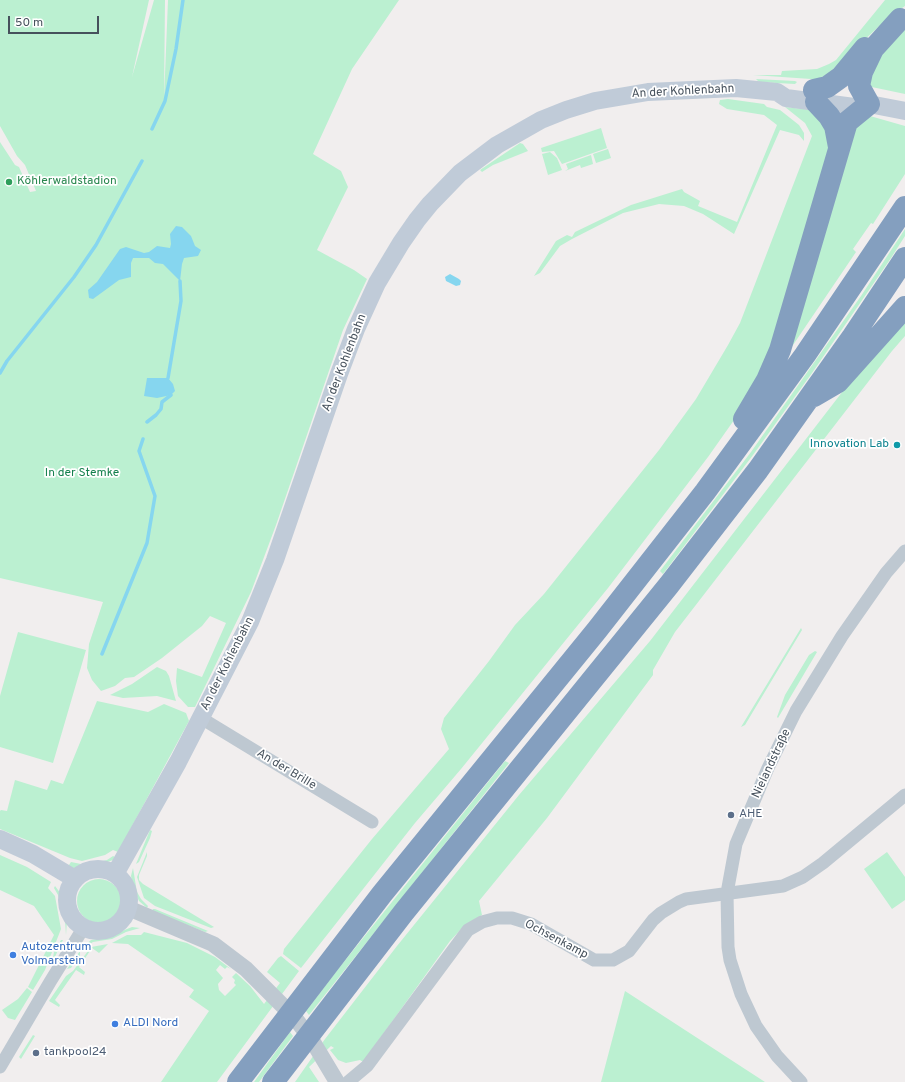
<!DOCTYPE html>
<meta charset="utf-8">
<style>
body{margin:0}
#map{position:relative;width:905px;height:1082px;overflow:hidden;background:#f1eeee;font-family:Overpass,sans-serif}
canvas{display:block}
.scale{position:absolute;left:8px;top:16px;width:91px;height:18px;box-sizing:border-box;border:2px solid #46515c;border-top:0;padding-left:5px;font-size:12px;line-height:14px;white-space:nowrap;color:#46515c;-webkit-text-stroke:3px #fff;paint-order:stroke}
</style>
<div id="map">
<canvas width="905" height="1082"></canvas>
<div class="scale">50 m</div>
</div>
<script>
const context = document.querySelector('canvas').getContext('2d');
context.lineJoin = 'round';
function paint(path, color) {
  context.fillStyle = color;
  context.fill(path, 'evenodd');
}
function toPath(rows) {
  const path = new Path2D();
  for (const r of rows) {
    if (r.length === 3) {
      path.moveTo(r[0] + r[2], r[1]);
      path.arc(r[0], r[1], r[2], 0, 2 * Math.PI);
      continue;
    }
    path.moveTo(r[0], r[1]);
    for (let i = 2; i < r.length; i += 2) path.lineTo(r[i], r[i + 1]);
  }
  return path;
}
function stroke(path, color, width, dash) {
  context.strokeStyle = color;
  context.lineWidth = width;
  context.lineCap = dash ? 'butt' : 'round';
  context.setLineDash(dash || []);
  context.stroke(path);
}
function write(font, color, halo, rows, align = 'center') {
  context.font = font + ' Overpass,sans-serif';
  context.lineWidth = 3.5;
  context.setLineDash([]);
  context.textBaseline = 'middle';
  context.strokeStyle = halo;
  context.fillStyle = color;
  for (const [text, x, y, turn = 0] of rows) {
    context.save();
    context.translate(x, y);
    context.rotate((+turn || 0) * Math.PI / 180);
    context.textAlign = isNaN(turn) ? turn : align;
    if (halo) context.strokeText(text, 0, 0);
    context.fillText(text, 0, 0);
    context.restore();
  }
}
const green = toPath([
 [0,0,149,0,132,77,154,0,165,0,164,99,168,0,399,0,352,69,313,154,341,171,348,187,317,250,354,270,367,279,343,330,276,525,251,592,195,707,188,707,178,696,176,681,177,668,202,677,226,623,210,616,202,626,162,658,134,677,125,678,115,686,101,691,92,680,87,668,89,644,103,602,0,578,0,142,15,165,19,167,30,192,36,191,25,165,17,156,0,126],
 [885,0,905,0,905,6,890,16,828,74,818,79,811,79,753,75,781,75,782,71,817,69,829,64,836,60],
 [905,24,905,94,867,86,869,65],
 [756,79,795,81,797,82,795,84,759,82],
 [728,99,764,104,767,107,780,110,799,125,804,133,804,141,799,135,780,130,734,234,703,214,684,206,659,204,623,213,572,239,560,246,540,273,534,276,556,241,567,235,572,237,575,232,631,205,682,189,684,192,700,201,698,206,737,222,777,125,764,115,727,109,719,104,720,100],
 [785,107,812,110,832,138,782,327,739,413,708,457,608,588,461,769,415,823,301,968,283,954,284,949,372,839,449,749,441,729,444,718,489,661,515,625,544,594,659,450,696,399,728,345,740,323,812,136,805,123],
 [870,116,905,126,905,174,873,224,871,223,853,249,856,252,791,348,849,134],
 [601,128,607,148,562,164,554,151,542,152,541,148],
 [520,143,523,144,528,151,493,165,482,172,480,170],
 [608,149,611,158,596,163,593,154],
 [550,152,557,158,562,170,548,175,542,154],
 [591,155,593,164,581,168,580,165,565,171,568,169,566,164],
 [905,229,905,236,891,258,812,373,753,455,663,574,660,571,751,452,861,296],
 [905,320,905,336,892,351,675,632,653,670,653,675,547,818,479,901,482,915,465,925,450,941,363,1062,360,1060,346,1063,338,1060,330,1050,334,1048,331,1046,309,1067,319,1082,295,1082,325,1039,397,946,519,795,650,641,853,378],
 [801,628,802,630,745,725,741,727],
 [18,632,86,650,53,763,0,747,0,696],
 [815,651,817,652,778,718,777,717,785,695,809,655],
 [157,667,166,671,169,676,176,701,157,696,123,698,110,695,132,684],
 [97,701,148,712,164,704,186,713,189,721,118,852,113,850,105,855,82,861,70,858,0,829,0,811,1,810,7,811,15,780,47,790,51,780,63,784],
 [505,761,509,763,309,1015,306,1011,339,968],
 [150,830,152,831,150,838,139,862,136,864],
 [147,852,147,856,139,875,139,880,143,884,214,927,211,928,155,906,144,898,137,877],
 [887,852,905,877,905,900,892,909,864,869],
 [0,855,27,867,51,882,48,888,55,896,61,929,45,970,33,990,28,987,54,935,34,906,0,890],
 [113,856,115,857,113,860,105,863,79,869,67,868,71,862,86,865,107,860],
 [133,868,137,892,141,899,148,906,147,908,139,901,134,890,131,876],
 [99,901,22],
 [55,886,61,894,67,920,66,935,65,920,58,895,54,888],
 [153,909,155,909,208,931,205,932,152,911],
 [132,927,140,928,126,932,112,939,93,942,86,947,83,947,91,940,107,937],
 [144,932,187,943,215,957,231,969,227,967,225,969,220,965,216,970,223,978,218,984,219,990,225,996,236,985,234,983,235,980,232,977,236,973,250,986,264,1004,280,983,267,972,278,958,281,956,299,971,217,1082,161,1082,209,1011,189,997,194,990,128,944,112,943,127,935,141,935],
 [61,940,63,940,52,963,54,952],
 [108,944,99,953,92,948,79,967,85,972,84,975,76,970,55,1000,60,1005,59,1007,49,1001,66,976,73,971,91,947],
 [80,951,80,955,71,968,67,969],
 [27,988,32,992,15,1020,8,1018,2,1010,18,999],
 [625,991,765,1082,601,1082],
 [290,1032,293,1036,259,1082,254,1082],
 [33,1035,35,1036,21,1059,19,1057]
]);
const water = toPath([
 [176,226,182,227,191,236,195,246,201,250,198,256,184,258,182,264,180,281,163,264,155,263,149,258,133,258,131,263,131,277,119,280,93,299,89,298,88,290,97,282,120,249,126,247,144,253,149,252,157,246,170,248,171,244,170,234],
 [450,274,459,279,461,281,460,285,456,286,446,281,445,277],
 [147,378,168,378,173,384,175,391,171,395,157,398,144,396]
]);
const stream = toPath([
 [152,129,165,101,176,49,183,0],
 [0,373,7,361,74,277,96,245,142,161],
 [168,378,181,301,180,281],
 [147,422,156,415,161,409,162,402,171,395],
 [102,654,147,543,155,496,139,451,143,439]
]);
const minor = toPath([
 [201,718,372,822],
 [0,1067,50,982,84,927],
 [348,1082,367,1066,468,930,482,922,497,918,512,918,531,924,594,960,613,960,629,951,653,920,661,913,679,902,686,899,783,886,803,877,823,863,905,795],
 [801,1082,777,1056,756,1026,741,994,730,960,728,947,727,893,736,844,768,768,796,711,842,636,886,573,905,551]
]);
const tertiary = toPath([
 [128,908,213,944,246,969,295,1018,313,1042,337,1082]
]);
const secondary = toPath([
 [0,839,33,854,75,879],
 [98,900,31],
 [115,874,178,762,250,622,275,560,339,374,356,329,377,283,401,243,417,220,430,204,460,173,497,145,541,120,566,110,595,101,648,92,736,88,777,92,786,98,854,107,869,104,905,111]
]);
const motorway = toPath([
 [814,90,827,87,841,77,865,48],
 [816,102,829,116,835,126,839,147],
 [814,396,838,382,905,307],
 [744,419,767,380,780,350,847,122,869,104,859,86,862,72,873,49,900,19],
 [238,1082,382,894,597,630,705,492,805,355,905,207],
 [273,1082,404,912,669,585,758,470,853,336,905,258]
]);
const markers = [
 [9,182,4,"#2e9e5b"],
 [897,445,4,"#0f9aa8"],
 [731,815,4,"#5c6f8a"],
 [13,955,4,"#3f7fe0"],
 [115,1024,4,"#3f7fe0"],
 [36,1053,4,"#5c6f8a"]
];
const streetNames = [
 ["An der Kohlenbahn",683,92,-3],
 ["An der Kohlenbahn",345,363,-69],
 ["An der Kohlenbahn",228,664,-63],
 ["Nielandstraße",772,764,-65],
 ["An der Brille",286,770,31],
 ["Ochsenkamp",556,940,28]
];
const leisureNames = [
 ["Köhlerwaldstadion",17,182]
];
const cultureNames = [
 ["Innovation Lab",889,445]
];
const parkNames = [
 ["In der Stemke",82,474]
];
const serviceNames = [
 ["AHE",739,815],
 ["tankpool24",44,1053]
];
const shopNames = [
 ["Autozentrum",21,948],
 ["Volmarstein",21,962],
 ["ALDI Nord",123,1024]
];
paint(green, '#bbf0d1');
paint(water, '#86d6ef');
stroke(stream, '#86d6ef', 3.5);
stroke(minor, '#bec8d1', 13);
stroke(tertiary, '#bec8d1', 16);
stroke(secondary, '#c0cbd8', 18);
stroke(motorway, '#849fbf', 22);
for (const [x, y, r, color] of markers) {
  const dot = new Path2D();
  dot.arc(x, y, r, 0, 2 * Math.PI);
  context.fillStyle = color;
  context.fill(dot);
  stroke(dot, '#fff', 1.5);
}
write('12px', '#46515c', '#fff', streetNames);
write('12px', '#27864d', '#fff', leisureNames, 'left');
write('12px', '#0d838f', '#fff', cultureNames, 'right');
write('12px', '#14804d', '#fff', parkNames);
write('12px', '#4e5e75', '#fff', serviceNames, 'left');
write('12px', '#366cbe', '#fff', shopNames, 'left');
</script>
